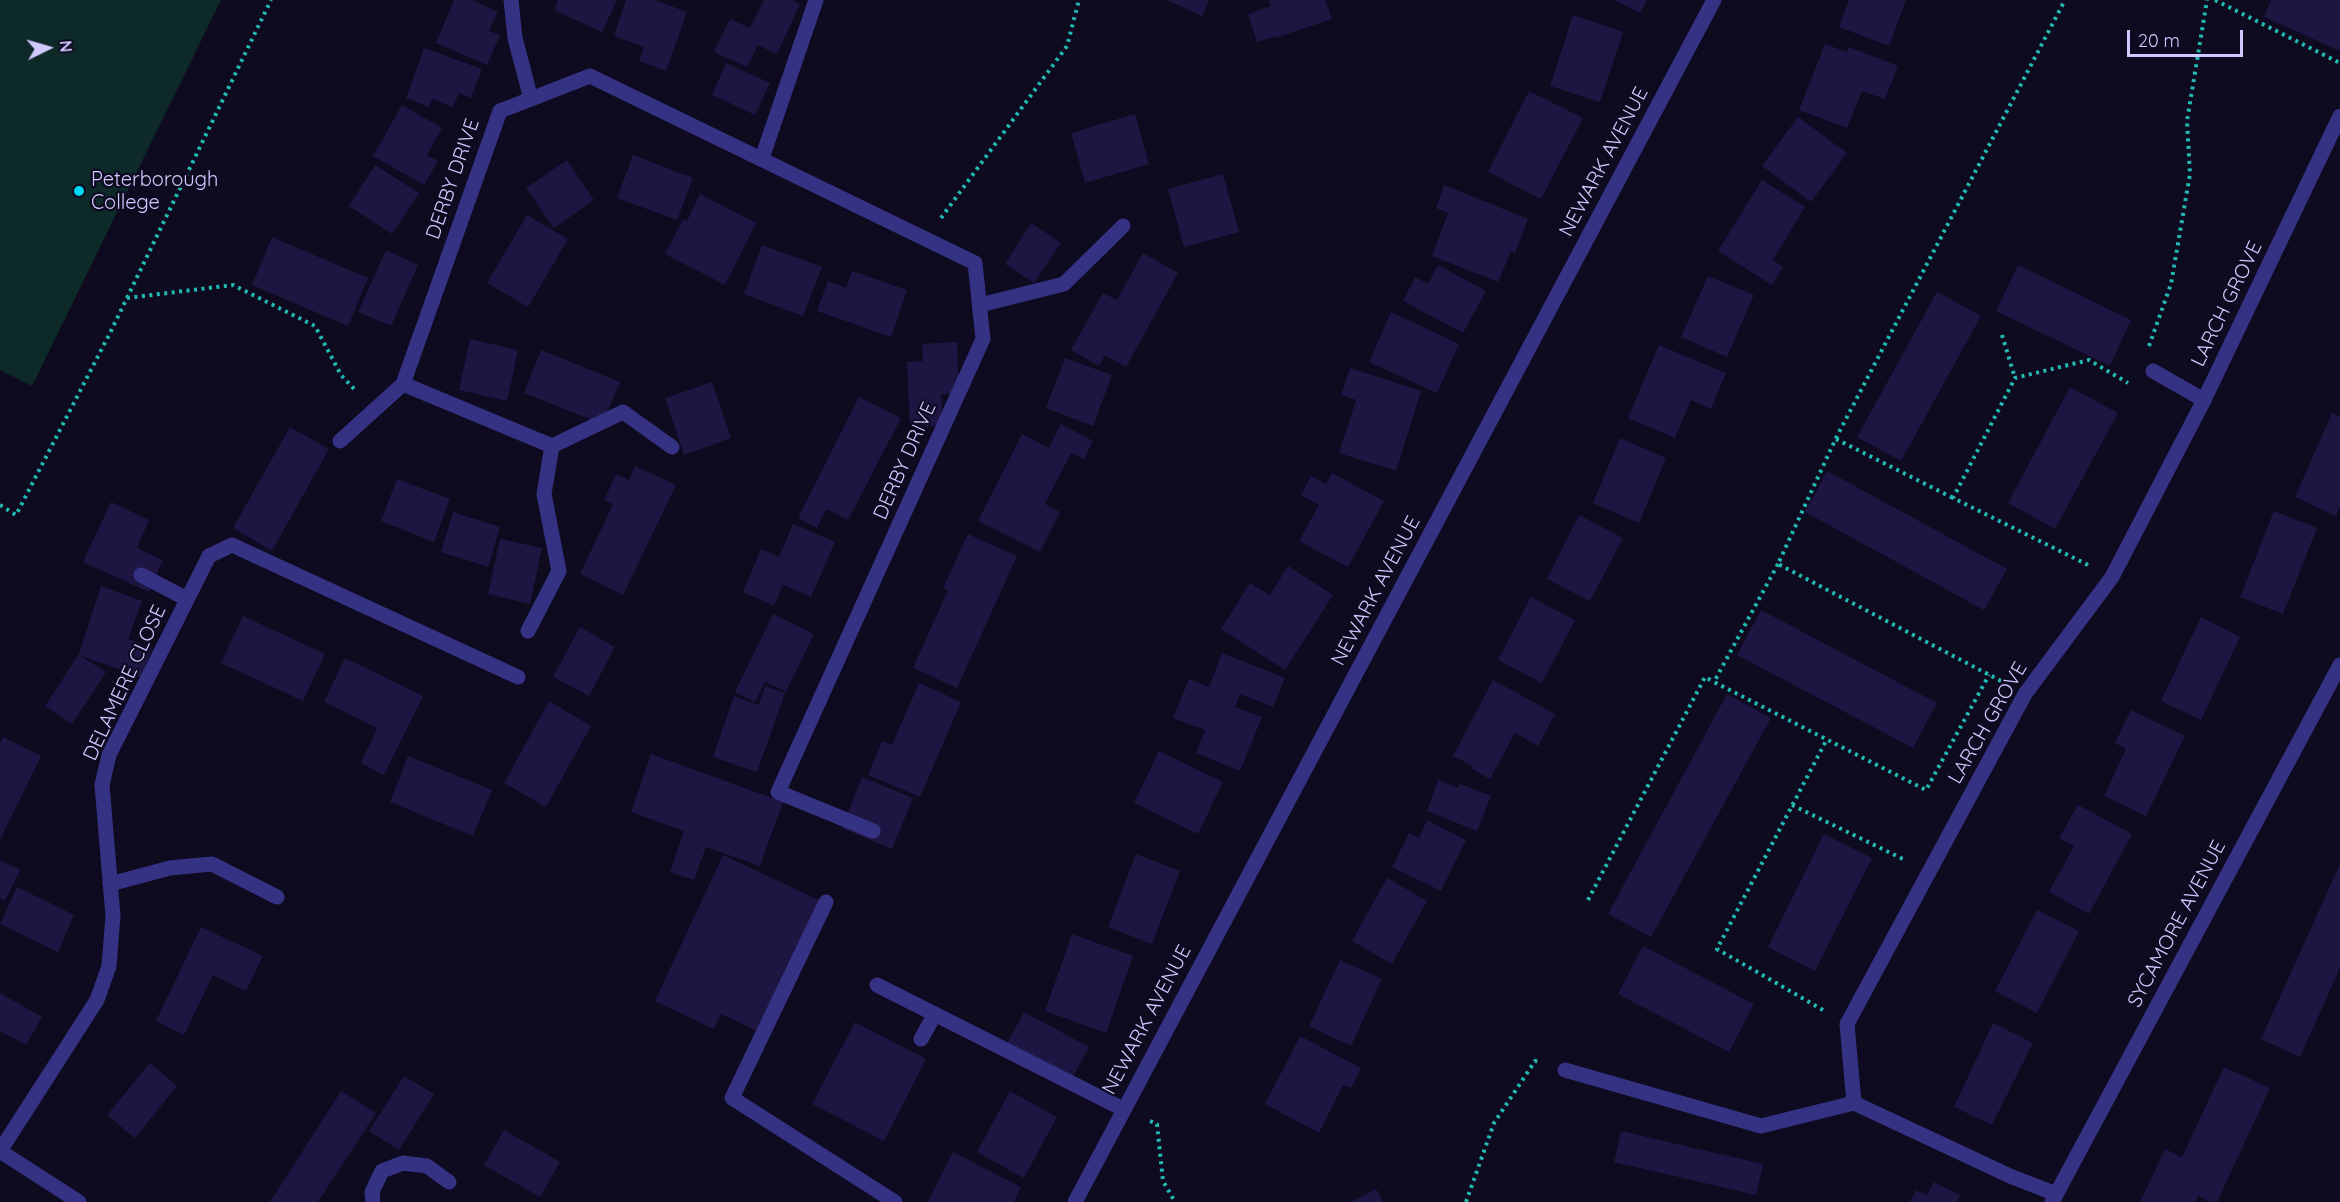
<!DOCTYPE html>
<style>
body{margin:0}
#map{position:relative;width:2340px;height:1202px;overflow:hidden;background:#0e0a20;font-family:Quicksand,sans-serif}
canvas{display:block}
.north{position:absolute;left:18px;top:18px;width:60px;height:60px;-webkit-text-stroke:4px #0e0a20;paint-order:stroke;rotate:85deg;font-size:16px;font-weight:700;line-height:24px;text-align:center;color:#d0c9ff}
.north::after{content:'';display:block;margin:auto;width:21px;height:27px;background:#d0c9ff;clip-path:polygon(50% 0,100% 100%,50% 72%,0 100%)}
.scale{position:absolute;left:2127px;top:30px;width:116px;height:27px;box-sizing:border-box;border:3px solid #d0c9ff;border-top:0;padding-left:8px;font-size:18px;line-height:21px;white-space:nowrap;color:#d0c9ff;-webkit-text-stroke:4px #0e0a20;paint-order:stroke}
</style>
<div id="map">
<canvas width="2340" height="1202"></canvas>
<div class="north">N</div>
<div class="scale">20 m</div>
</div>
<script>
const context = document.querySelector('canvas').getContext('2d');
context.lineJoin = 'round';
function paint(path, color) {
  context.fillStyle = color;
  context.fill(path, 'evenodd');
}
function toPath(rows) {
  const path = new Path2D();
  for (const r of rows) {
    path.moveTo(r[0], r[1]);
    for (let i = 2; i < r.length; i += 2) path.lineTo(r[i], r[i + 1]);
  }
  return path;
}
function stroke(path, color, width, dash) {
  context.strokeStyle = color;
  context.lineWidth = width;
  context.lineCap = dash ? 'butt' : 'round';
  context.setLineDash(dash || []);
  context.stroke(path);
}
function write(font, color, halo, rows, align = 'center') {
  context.font = font + ' Quicksand,sans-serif';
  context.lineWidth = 4.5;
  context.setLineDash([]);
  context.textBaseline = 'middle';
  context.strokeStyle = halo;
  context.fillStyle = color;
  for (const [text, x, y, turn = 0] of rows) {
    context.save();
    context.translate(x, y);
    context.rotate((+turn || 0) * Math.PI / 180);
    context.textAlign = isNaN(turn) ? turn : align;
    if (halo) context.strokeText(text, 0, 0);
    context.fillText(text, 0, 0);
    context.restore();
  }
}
const green = toPath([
 [0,0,221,0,32,386,0,370]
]);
const building = toPath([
 [454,0,472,0,498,12,489,31,500,35,487,65,436,43],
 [558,0,617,0,602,32,554,10],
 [626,0,655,0,687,12,666,71,639,61,644,47,614,36],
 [764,0,793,0,800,4,777,54,758,45,747,67,714,52,730,19,750,28],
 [1167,0,1209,0,1202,16],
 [1269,0,1325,0,1332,19,1276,38,1276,36,1257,42,1248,14,1271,6],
 [1614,0,1647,0,1640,13],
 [1849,0,1906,0,1889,46,1839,27],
 [2271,0,2340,0,2340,51,2264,17],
 [1573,15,1623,32,1600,102,1550,86],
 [1825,44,1847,52,1849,47,1898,66,1885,99,1862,91,1847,128,1799,110],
 [424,48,482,69,471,98,459,93,453,107,432,99,429,107,406,98],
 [726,63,770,83,755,115,712,95],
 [1529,91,1583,118,1541,199,1488,172],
 [402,105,442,128,427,155,438,161,424,185,373,156],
 [1135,114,1149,164,1085,183,1071,133],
 [1798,117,1847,153,1811,202,1762,166],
 [633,155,693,178,677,220,617,198],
 [567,160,594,200,554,228,526,188],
 [375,165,419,193,392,234,349,206],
 [1223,174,1239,232,1184,247,1168,189],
 [1762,180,1805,207,1773,260,1783,267,1772,285,1718,251],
 [1444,185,1528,219,1515,253,1511,251,1498,282,1432,256,1448,213,1436,208],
 [700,194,756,223,725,285,665,254,683,219,687,221],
 [527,215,568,239,528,307,487,283],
 [1031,223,1061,243,1034,283,1005,264],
 [272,237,368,278,348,326,252,285],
 [762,245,822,267,803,316,744,294],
 [386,250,418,265,391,326,358,312],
 [1143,253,1178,273,1126,367,1105,355,1099,366,1071,350,1103,293,1117,300],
 [1438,265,1486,291,1463,333,1403,301,1415,277,1428,284],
 [2018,265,2131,320,2110,366,1996,311],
 [852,271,907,290,891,337,817,311,828,281,846,288],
 [1708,276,1754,295,1727,357,1681,337],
 [1937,292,1981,316,1901,461,1857,437],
 [1391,312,1459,344,1437,393,1369,362],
 [470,339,518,350,507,401,459,390],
 [957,342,959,394,941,394,943,425,910,427,907,362,923,361,922,344],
 [1659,345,1726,373,1711,409,1691,400,1675,438,1628,418],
 [541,350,620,382,602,424,524,393],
 [1065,358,1112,375,1093,426,1046,408],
 [1350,368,1421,391,1396,471,1339,453,1356,400,1341,395],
 [712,382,731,438,684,455,665,398],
 [2070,387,2118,413,2055,529,2008,503],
 [859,397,901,418,848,520,826,509,817,528,798,518],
 [2332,413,2340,417,2340,506,2336,516,2295,497],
 [1061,424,1093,441,1084,459,1071,453,1045,504,1060,512,1040,552,978,521,1022,434,1049,448],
 [290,427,329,449,272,551,233,528],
 [1620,438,1666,458,1639,523,1593,503],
 [635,466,676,485,623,595,580,574,613,504,604,500,616,474,629,480],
 [1827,471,2007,569,1984,610,1805,512],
 [1332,473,1384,501,1348,567,1299,541,1319,505,1301,495,1311,476,1326,484],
 [397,479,450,499,434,542,381,521],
 [111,502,149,520,137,548,163,560,149,592,83,562],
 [2274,511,2317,528,2283,614,2240,597],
 [453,512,500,527,488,567,441,552],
 [1579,515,1623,538,1590,601,1547,579],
 [793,524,835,542,811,597,783,585,774,606,743,592,761,549,779,557],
 [968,534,1017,556,957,688,913,668,948,590,943,588],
 [500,539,542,548,530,604,488,594],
 [1288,566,1333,595,1285,670,1221,629,1250,583,1270,595],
 [101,586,142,601,128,639,152,648,141,677,79,655,106,672,72,724,45,706,79,654],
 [1531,597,1575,620,1542,683,1498,660],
 [1761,610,1937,703,1913,748,1737,655],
 [773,614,814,634,786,692,765,682,755,702,735,692],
 [243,616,325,654,303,701,221,663],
 [2201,617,2240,637,2201,720,2161,701],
 [580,627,615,647,589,696,553,677],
 [1222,653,1285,678,1273,707,1240,694,1235,707,1262,717,1240,771,1196,753,1205,730,1173,718,1189,679,1209,687],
 [345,658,423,696,384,775,361,763,377,728,324,702],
 [1493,680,1555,714,1538,746,1515,733,1490,779,1472,769,1473,766,1453,756],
 [919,683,961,702,920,797,868,775,882,741,892,745],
 [765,686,785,693,757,772,713,757,734,696,759,705],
 [1727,694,1771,718,1651,937,1608,914],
 [549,701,591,726,546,807,504,783],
 [2131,710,2185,736,2146,816,2104,796,2126,749,2115,743],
 [3,737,41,756,0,840,0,744],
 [1159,751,1223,782,1198,834,1134,803],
 [651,754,783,802,760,866,706,847,694,880,670,872,684,831,631,812],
 [408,756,492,790,473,836,390,802],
 [862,777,913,798,892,849,842,828],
 [1438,780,1458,788,1460,784,1491,796,1477,831,1427,811],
 [2078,805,2132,834,2089,914,2049,892,2074,846,2059,838],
 [1427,820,1466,840,1441,891,1392,867,1409,833,1419,838],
 [1824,834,1872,858,1815,971,1768,947],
 [1136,854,1180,871,1152,944,1108,927],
 [723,855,829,905,768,1036,721,1014,714,1029,655,1001],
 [0,860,20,870,5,901,0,898],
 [2340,864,2340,968,2300,1057,2261,1039],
 [1387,878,1427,901,1392,964,1352,941],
 [17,887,74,915,58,952,0,924],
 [2037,910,2079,931,2037,1013,1995,991],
 [201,927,263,956,246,991,213,975,184,1035,156,1021],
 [1072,934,1133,956,1106,1033,1045,1011],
 [1643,946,1754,1004,1729,1052,1618,994],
 [1340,960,1382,979,1351,1046,1309,1026],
 [0,993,42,1017,26,1045,0,1031],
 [1024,1012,1089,1047,1068,1086,1003,1051],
 [855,1022,926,1059,884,1141,812,1104],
 [1993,1023,2033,1043,1992,1125,1954,1107],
 [1300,1036,1361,1068,1351,1088,1343,1085,1319,1133,1265,1104],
 [150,1063,177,1086,135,1138,107,1115],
 [2224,1067,2270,1088,2217,1202,2211,1202,2198,1196,2196,1202,2140,1202,2165,1149,2182,1157],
 [404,1076,434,1094,399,1150,369,1131],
 [341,1091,376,1113,318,1202,270,1202],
 [1010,1091,1057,1117,1024,1178,977,1152],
 [504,1130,560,1162,540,1197,484,1165],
 [1621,1131,1763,1164,1756,1195,1614,1162],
 [953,1152,1021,1187,1014,1202,928,1202],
 [1934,1182,1960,1195,1957,1202,1910,1202,1916,1190,1927,1195],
 [1376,1189,1383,1202,1351,1202]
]);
const path = toPath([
 [2215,0,2340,63],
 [941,218,1067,46,1079,0],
 [127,298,233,285,315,326,341,375,355,390],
 [2002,335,2015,378],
 [2149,346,2171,284,2190,174,2187,121,2207,0],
 [1836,439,1953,498],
 [0,505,16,515,110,333,271,0],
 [1778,564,1714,682,1926,790,1989,675],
 [2088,565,1953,498,2015,378,2089,360,2128,383],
 [2001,681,1778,564,1836,438,2065,0],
 [1792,805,1905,860],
 [1588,900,1705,677,1714,682],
 [1823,1010,1717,949,1827,739],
 [1150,1121,1157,1124,1163,1181,1175,1202],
 [1466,1202,1494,1123,1535,1061,1541,1062]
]);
const service = toPath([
 [511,0,515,38,531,99],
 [980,305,1064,284,1123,226],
 [209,556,232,545,518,677],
 [110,884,170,868,212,864,277,897],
 [826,902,732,1098,895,1202],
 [877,985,1123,1109],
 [921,1039,935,1014],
 [1565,1070,1761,1126,1854,1103]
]);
const minor = toPath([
 [762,158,816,0],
 [2153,371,2204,400],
 [403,384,552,446,623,412,672,447],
 [340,441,403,384,500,111,590,76,975,263,983,339,778,792,873,831],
 [141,575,187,599],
 [528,631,559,571,544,494,552,446],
 [0,1151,97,1000,109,966,113,916,102,785,109,755,209,556],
 [2056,1194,2010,1176,1854,1103,1847,1024,2025,694,2112,577,2204,400,2340,116],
 [373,1202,372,1192,382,1171,403,1163,427,1166,449,1182],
 [2052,1202,2340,665]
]);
const tertiary = toPath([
 [0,1151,79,1202],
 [1075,1202,1714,0]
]);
const markers = [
 [79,191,6,"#00d9f4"]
];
const streetNames = [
 ["NEWARK AVENUE",1604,162,-62],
 ["DERBY DRIVE",453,179,-71],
 ["LARCH GROVE",2227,304,-64],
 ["DERBY DRIVE",905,461,-66],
 ["NEWARK AVENUE",1376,591,-62],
 ["DELAMERE CLOSE",125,683,-65],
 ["LARCH GROVE",1988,723,-60],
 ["SYCAMORE AVENUE",2177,924,-62],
 ["NEWARK AVENUE",1147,1020,-62]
];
const poiNames = [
 ["Peterborough",91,180],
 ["College",91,203]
];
paint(green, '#0d2a29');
paint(building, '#1f1542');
stroke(path, '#23bab2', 4, [3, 4.5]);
stroke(service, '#353183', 15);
stroke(minor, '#353183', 15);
stroke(tertiary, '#353183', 15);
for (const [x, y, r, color] of markers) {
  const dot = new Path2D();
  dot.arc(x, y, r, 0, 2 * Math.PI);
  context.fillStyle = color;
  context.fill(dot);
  stroke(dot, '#0e0a20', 2);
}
write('20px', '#d0c9ff', '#0e0a20', streetNames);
write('20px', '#d0c9ff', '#0e0a20', poiNames, 'left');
</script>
